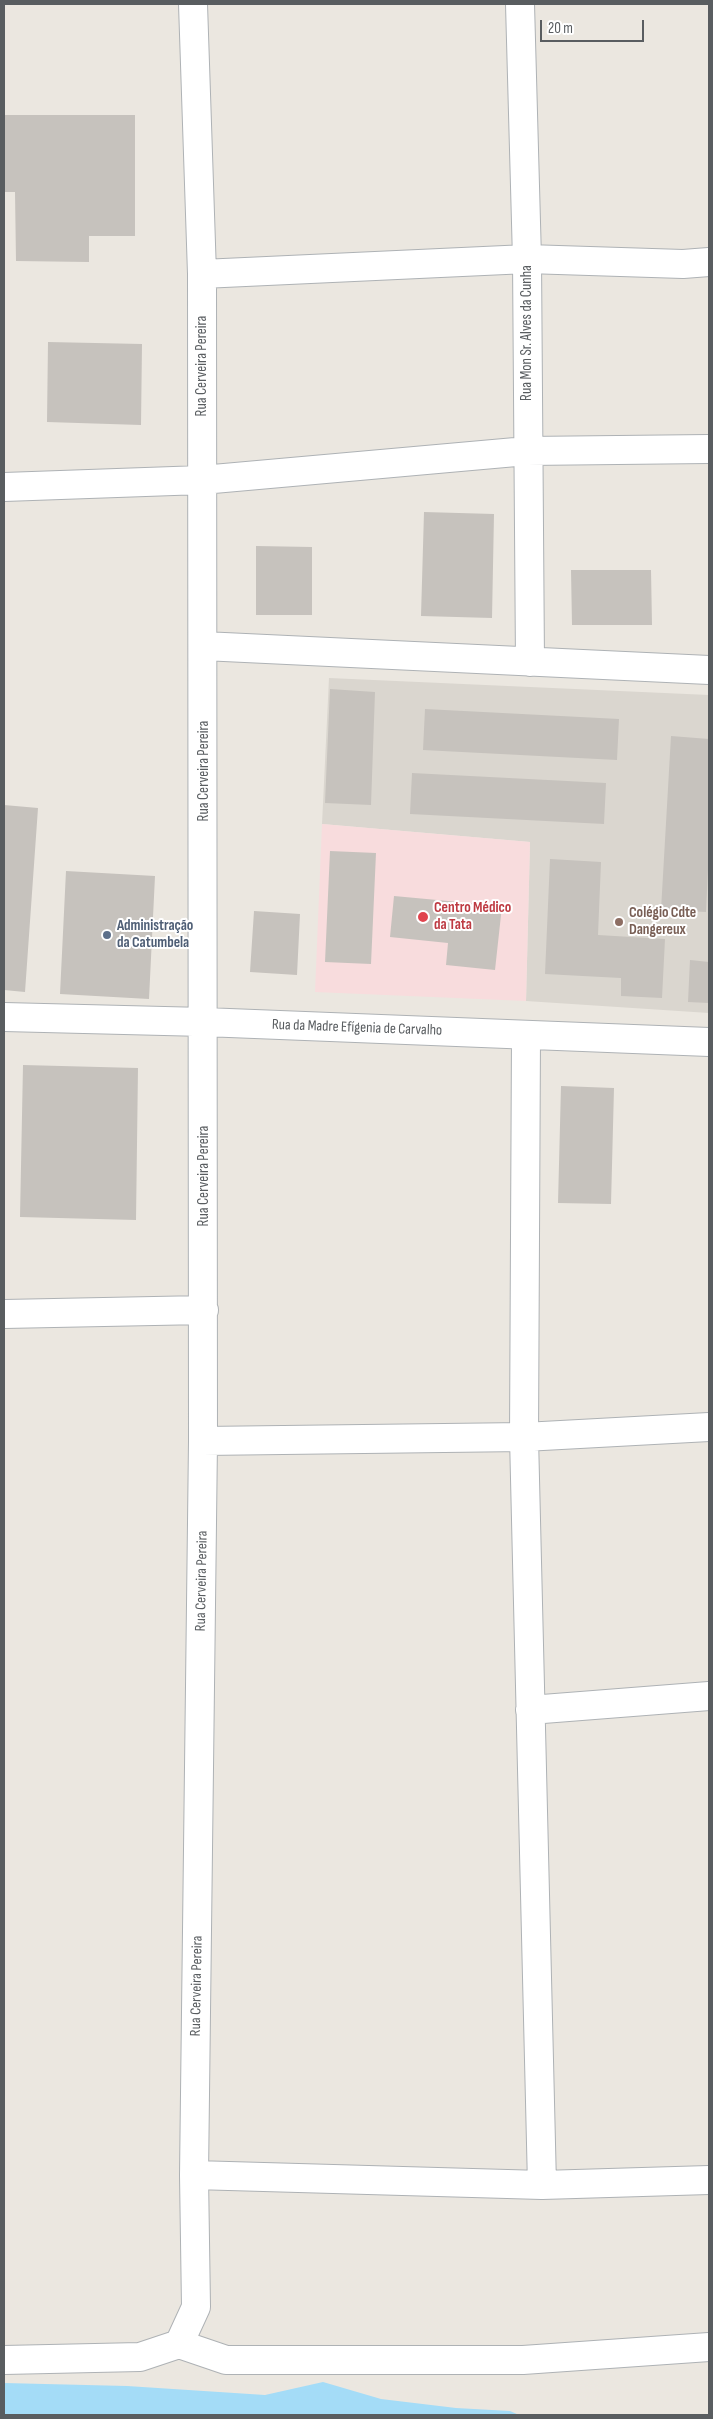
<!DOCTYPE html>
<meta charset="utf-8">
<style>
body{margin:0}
#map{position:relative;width:713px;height:2419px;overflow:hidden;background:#ebe7e0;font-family:"Sofia Sans Condensed",sans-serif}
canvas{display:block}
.frame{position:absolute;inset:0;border:5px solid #595d60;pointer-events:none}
.scale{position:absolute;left:540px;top:20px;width:104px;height:22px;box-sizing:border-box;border:2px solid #595d60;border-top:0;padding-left:6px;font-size:15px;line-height:18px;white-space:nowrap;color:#595d60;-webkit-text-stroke:4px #fff;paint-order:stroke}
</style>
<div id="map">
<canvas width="713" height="2419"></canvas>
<div class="frame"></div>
<div class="scale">20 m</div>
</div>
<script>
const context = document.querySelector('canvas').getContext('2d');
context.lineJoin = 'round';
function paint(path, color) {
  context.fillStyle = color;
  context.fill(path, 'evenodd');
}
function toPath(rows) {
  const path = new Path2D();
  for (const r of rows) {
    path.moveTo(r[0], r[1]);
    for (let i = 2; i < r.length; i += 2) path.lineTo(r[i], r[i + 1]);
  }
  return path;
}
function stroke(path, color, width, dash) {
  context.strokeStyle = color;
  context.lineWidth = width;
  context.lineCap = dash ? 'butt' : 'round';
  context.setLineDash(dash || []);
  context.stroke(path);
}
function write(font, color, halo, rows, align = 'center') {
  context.font = font + ' "Sofia Sans Condensed",sans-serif';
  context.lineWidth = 4;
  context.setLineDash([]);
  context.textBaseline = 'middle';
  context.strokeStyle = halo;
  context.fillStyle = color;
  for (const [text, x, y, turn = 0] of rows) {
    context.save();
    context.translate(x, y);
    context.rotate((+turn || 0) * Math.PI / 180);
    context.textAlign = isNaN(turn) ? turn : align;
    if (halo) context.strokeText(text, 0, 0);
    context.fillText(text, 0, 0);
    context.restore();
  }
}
const education = toPath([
 [329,678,709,695,709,1013,526,1001,530,842,322,824]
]);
const medical = toPath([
 [322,824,530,842,526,1001,315,992]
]);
const water = toPath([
 [323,2382,381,2399,456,2408,510,2411,519,2415,4,2415,4,2383,127,2386,265,2395]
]);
const building = toPath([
 [4,115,135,115,135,236,89,236,89,262,16,261,15,192,4,192],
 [48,342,142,344,141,425,47,422],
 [424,512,494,514,492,618,421,616],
 [256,546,312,547,312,615,256,615],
 [571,570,651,570,652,625,572,625],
 [330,689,375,692,371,805,325,803],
 [425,709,619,719,617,760,423,750],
 [671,736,709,739,709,848,706,912,661,910],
 [412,773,606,783,604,824,410,814],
 [4,805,38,808,25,992,4,990],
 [330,851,376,853,371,964,325,962],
 [550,859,601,862,598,935,665,939,662,998,621,996,621,978,545,974],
 [66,871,155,876,149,999,60,994],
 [394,896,502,906,495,970,446,965,448,943,390,937],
 [254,911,300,914,297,975,250,972],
 [690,960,709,962,709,1003,688,1002],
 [23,1065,138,1068,136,1220,20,1217],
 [561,1086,614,1088,611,1204,558,1203]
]);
const minor = toPath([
 [520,4,527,259,530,662],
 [202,274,527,259,683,264,709,262],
 [4,487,202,480,527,451,709,449],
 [203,646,709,670],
 [4,1017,204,1022,709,1042],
 [526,1036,524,1437,542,2185],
 [4,1314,204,1310],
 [203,1441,524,1437,709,1427],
 [530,1710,709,1696],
 [194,2175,542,2185,709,2180],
 [179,2344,196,2307,194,2175,203,1441,202,274,193,4],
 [4,2360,140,2357,179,2344,226,2360,523,2360,709,2347]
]);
const markers = [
 [423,917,6,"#e0444e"],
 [619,922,5,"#8d6e63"],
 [107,935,5,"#5c6f8a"]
];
const streetNames = [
 ["Rua Mon Sr. Alves da Cunha",527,333,-90],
 ["Rua Cerveira Pereira",202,366,-90],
 ["Rua Cerveira Pereira",204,771,-90],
 ["Rua da Madre Efígenia de Carvalho",357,1028,2],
 ["Rua Cerveira Pereira",204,1176,-90],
 ["Rua Cerveira Pereira",202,1581,-89],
 ["Rua Cerveira Pereira",197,1986,-89]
];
const healthNames = [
 ["Centro Médico",434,908],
 ["da Tata",434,925]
];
const educationNames = [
 ["Colégio Cdte",629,913],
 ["Dangereux",629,930]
];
const serviceNames = [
 ["Administração",117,926],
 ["da Catumbela",117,943]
];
paint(education, '#dad6cf');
paint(medical, '#f8dcdd');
paint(water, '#a4dcf7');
paint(building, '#c6c2bd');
stroke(minor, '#aeb2b5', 30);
stroke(minor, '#fff', 28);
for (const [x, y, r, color] of markers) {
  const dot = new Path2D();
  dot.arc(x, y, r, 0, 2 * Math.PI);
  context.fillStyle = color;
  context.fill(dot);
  stroke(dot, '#fff', 2);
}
write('15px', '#595d60', '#fff', streetNames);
write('bold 15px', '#be3a42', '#fff', healthNames, 'left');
write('bold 15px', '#785e54', '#fff', educationNames, 'left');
write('bold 15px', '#4e5e75', '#fff', serviceNames, 'left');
</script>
